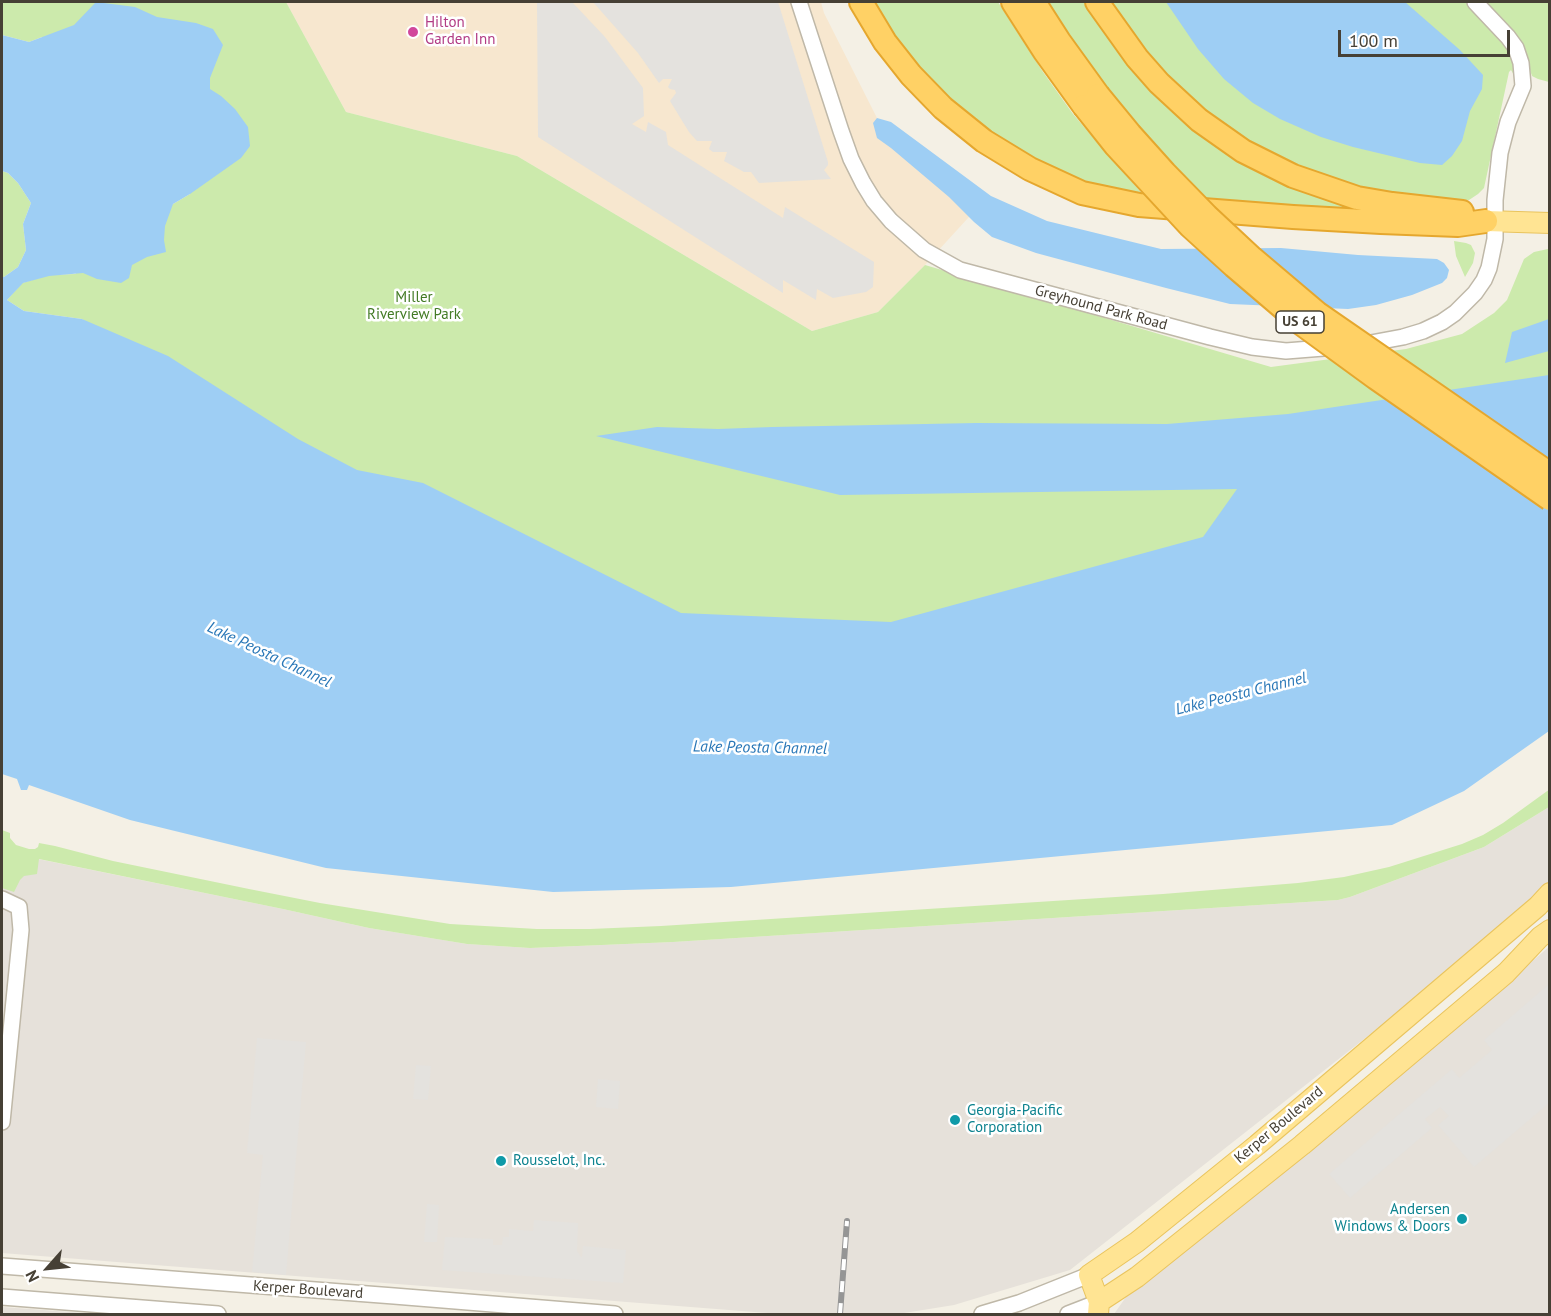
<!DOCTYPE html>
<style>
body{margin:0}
#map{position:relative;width:1551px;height:1316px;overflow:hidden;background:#f4f0e5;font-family:"PT Sans",sans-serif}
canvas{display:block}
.frame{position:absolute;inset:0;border:3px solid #464035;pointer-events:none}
.north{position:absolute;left:18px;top:1238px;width:60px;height:60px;-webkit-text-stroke:4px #fff;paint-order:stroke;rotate:243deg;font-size:16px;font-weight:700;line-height:24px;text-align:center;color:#464035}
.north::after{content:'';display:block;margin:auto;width:21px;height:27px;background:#464035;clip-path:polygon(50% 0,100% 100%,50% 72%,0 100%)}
.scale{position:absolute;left:1338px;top:30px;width:172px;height:27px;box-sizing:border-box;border:3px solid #464035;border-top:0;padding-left:8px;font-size:18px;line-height:21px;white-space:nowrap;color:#464035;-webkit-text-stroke:4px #fff;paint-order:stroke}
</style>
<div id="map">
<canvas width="1551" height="1316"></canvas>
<div class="frame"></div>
<div class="north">N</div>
<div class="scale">100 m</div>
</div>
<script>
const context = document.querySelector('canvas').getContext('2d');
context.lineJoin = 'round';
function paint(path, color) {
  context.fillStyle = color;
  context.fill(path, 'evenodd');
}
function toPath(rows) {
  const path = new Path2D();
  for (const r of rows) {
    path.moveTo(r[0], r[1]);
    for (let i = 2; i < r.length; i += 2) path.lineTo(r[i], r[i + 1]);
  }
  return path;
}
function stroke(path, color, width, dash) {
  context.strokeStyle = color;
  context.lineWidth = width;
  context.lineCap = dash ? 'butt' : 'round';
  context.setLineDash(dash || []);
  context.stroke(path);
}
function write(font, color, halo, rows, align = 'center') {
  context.font = font + ' "PT Sans",sans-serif';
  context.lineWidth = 5;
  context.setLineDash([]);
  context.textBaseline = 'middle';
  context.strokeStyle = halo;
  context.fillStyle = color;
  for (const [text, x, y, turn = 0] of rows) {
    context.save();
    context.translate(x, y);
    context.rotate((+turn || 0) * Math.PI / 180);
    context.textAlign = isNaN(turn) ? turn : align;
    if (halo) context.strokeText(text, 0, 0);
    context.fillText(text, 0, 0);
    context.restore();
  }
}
const commercial = toPath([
 [286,2,821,2,824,13,877,118,979,206,925,265,878,312,812,331,517,156,346,112]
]);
const industrial = toPath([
 [1549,807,1550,884,1410,1003,1070,1270,954,1305,898,1314,780,1314,2,1253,2,846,38,859,283,909,369,928,467,944,530,948,673,942,1338,900,1350,897,1484,847],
 [1549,947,1549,1314,1114,1314,1126,1297,1309,1149],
 [2,1307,97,1314,2,1314]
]);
const green = toPath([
 [2,2,286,2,346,112,517,156,812,331,878,312,925,265,1271,367,1406,349,1462,334,1494,313,1507,300,1524,259,1534,252,1548,249,1550,250,1549,386,1309,474,1099,621,727,648,339,485,82,319,24,311,7,300,22,283,49,275,75,274,173,204,190,194,42,37,29,42,2,35],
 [870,2,998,2,1043,72,1073,114,1108,155,1147,199,1097,189,1001,145,907,62],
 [1046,2,1087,2,1187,121,1396,213,1211,205,1130,118,1063,30],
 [1109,2,1549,2,1549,82,1538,79,1532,76,1524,52,1513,66,1514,75,1511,70,1509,72,1484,188,1478,194,1469,200,1418,199,1336,183,1274,157,1223,126,1156,69],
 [2,171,8,173,18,183,31,203,23,224,26,250,18,267,4,277,2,277],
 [1454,241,1466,243,1471,245,1475,253,1473,263,1465,277,1456,256],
 [1550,789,1549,807,1484,847,1350,897,1338,900,673,942,530,948,467,944,369,928,283,909,39,859,37,874,24,876,20,880,14,892,2,888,2,830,10,833,10,838,16,845,29,849,35,849,38,847,39,843,55,846,113,861,249,889,320,903,450,924,537,929,590,929,661,926,1163,894,1298,883,1344,877,1389,867,1462,844,1483,835,1503,823]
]);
const parking = toPath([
 [537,2,572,2,605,37,643,88,644,116,632,124,646,132,648,122,666,132,668,145,783,218,785,207,874,262,873,287,866,292,833,298,817,289,816,300,783,280,783,293,538,137],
 [593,2,778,2,828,162,828,165,824,170,831,179,759,183,751,172,744,172,724,161,727,152,713,152,709,149,712,141,697,141,689,132,670,101,676,93,675,90,670,89,668,87,672,79,663,79,659,83,638,53],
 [1549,984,1549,1103,1474,1167,1438,1125,1449,1116,1440,1107,1425,1119,1432,1128,1350,1198,1329,1174,1452,1069,1459,1078,1492,1050,1484,1040],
 [257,1038,306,1042,286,1275,252,1272,263,1155,247,1153],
 [416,1065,431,1066,428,1100,413,1099],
 [598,1079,620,1081,618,1109,596,1107],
 [427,1204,439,1205,437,1242,424,1242],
 [534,1220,578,1223,577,1251,581,1257,582,1257,583,1246,626,1250,623,1283,442,1270,445,1237,493,1239,493,1245,502,1245,503,1237,509,1237,509,1229,533,1231]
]);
const water = toPath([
 [96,2,135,7,157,17,196,23,213,29,223,45,210,78,210,89,221,96,235,109,248,127,250,146,241,158,190,194,173,204,165,226,164,240,166,252,147,257,132,265,129,278,121,283,97,279,83,273,49,276,23,283,7,300,24,311,82,319,168,356,298,439,357,470,423,483,681,613,891,622,1203,537,1237,489,840,495,596,436,657,427,718,429,772,427,976,423,1167,424,1288,414,1549,375,1549,731,1464,791,1392,825,731,887,553,892,326,868,130,820,29,785,27,790,21,790,17,779,2,774,2,277,4,277,18,267,26,250,23,224,31,203,18,183,8,173,2,171,2,35,29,42,74,25],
 [1166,2,1405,2,1460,50,1483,75,1482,89,1470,111,1462,141,1452,156,1442,165,1420,163,1353,147,1321,137,1280,119,1253,103,1224,79,1198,49],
 [877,118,891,122,991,196,1047,221,1161,249,1281,248,1358,255,1437,259,1444,263,1449,270,1447,278,1442,283,1412,295,1376,305,1348,309,1230,304,1166,288,1036,253,992,237,974,222,949,197,891,148,877,138,873,123],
 [1549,319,1549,351,1505,363,1512,332]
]);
const minor = toPath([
 [799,2,841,131,851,159,863,183,874,201,891,221,924,250,960,270,1210,337,1252,347,1286,351,1336,347],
 [1360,345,1403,337,1423,331,1442,322,1455,313,1475,293,1484,280,1489,268,1495,239,1495,200,1500,153,1508,122,1523,86,1521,63,1516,48,1508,37,1475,2],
 [2,899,19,907,21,930,2,1122],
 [2,1266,394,1296,615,1314],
 [2,1297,218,1314],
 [982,1314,1019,1303,1089,1275],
 [1068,1314,1099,1302]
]);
const major = toPath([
 [1486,221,1550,223],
 [1099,1302,1137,1277,1302,1145,1506,973,1540,937,1550,930],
 [1098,1314,1099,1302,1089,1275,1137,1242,1257,1145,1538,906,1550,893]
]);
const highway = toPath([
 [861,2,885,42,911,75,943,108,984,141,1030,169,1082,193,1139,205,1293,217,1381,222,1458,225,1486,221],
 [1013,2,1045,52,1084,106],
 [1034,2,1059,41,1098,95],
 [1097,2,1137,58,1159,83,1199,120,1243,151,1293,176,1357,198,1392,204,1462,212]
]);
const rail = toPath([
 [840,1314,847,1221]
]);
const highwayBridge = toPath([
 [1098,95,1130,134,1165,173,1207,216,1252,258,1317,313,1550,474],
 [1084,106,1115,145,1190,226,1234,266,1302,324,1376,378,1550,499]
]);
const markers = [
 [413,32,6,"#d1479c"],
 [955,1120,6,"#0f9aa8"],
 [501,1161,6,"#0f9aa8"],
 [1462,1219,6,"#0f9aa8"]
];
const shields = [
 [1300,322,48]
];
const shieldNames = [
 ["US 61",1300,322]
];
const hotelNames = [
 ["Hilton",425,23],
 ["Garden Inn",425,40]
];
const parkNames = [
 ["Miller",414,298],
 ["Riverview Park",414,315]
];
const streetNames = [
 ["Greyhound Park Road",1101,308,15],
 ["Kerper Boulevard",1279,1125,-40],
 ["Kerper Boulevard",308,1290,4]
];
const cultureNames = [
 ["Georgia-Pacific",967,1111],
 ["Corporation",967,1128],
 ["Rousselot, Inc.",513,1161],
 ["Andersen",1450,1210,"right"],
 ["Windows & Doors",1450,1227,"right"]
];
const waterNames = [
 ["Lake Peosta Channel",269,655,25],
 ["Lake Peosta Channel",1241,694,-14],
 ["Lake Peosta Channel",760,748,1]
];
paint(commercial, '#f7e7cf');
paint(industrial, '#e6e1da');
paint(green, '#cceaac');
paint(parking, '#e4e2de');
paint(water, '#9ecef4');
stroke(minor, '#bfb8a8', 18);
stroke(major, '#e9c45e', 22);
stroke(highway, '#e5a72e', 26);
stroke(minor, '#fff', 15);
stroke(major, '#ffe493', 20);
stroke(highway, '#ffd165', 22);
stroke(rail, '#959595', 6);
stroke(rail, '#fff', 4, [11]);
stroke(highwayBridge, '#e5a72e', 26, []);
stroke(highwayBridge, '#ffd165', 22);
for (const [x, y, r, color] of markers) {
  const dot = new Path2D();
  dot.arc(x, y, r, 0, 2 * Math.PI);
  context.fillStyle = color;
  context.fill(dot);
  stroke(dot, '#fff', 2);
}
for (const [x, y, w] of shields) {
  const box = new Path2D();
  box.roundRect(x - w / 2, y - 11, w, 22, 4.5);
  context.fillStyle = '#fff';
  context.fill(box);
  stroke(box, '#464035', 1.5);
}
write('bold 14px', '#464035', null, shieldNames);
write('15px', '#b23c85', '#fff', hotelNames, 'left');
write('15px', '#437b25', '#fff', parkNames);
write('15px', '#464035', '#fff', streetNames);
write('15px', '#0d838f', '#fff', cultureNames, 'left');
write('italic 16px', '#2977b7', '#fff', waterNames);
</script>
